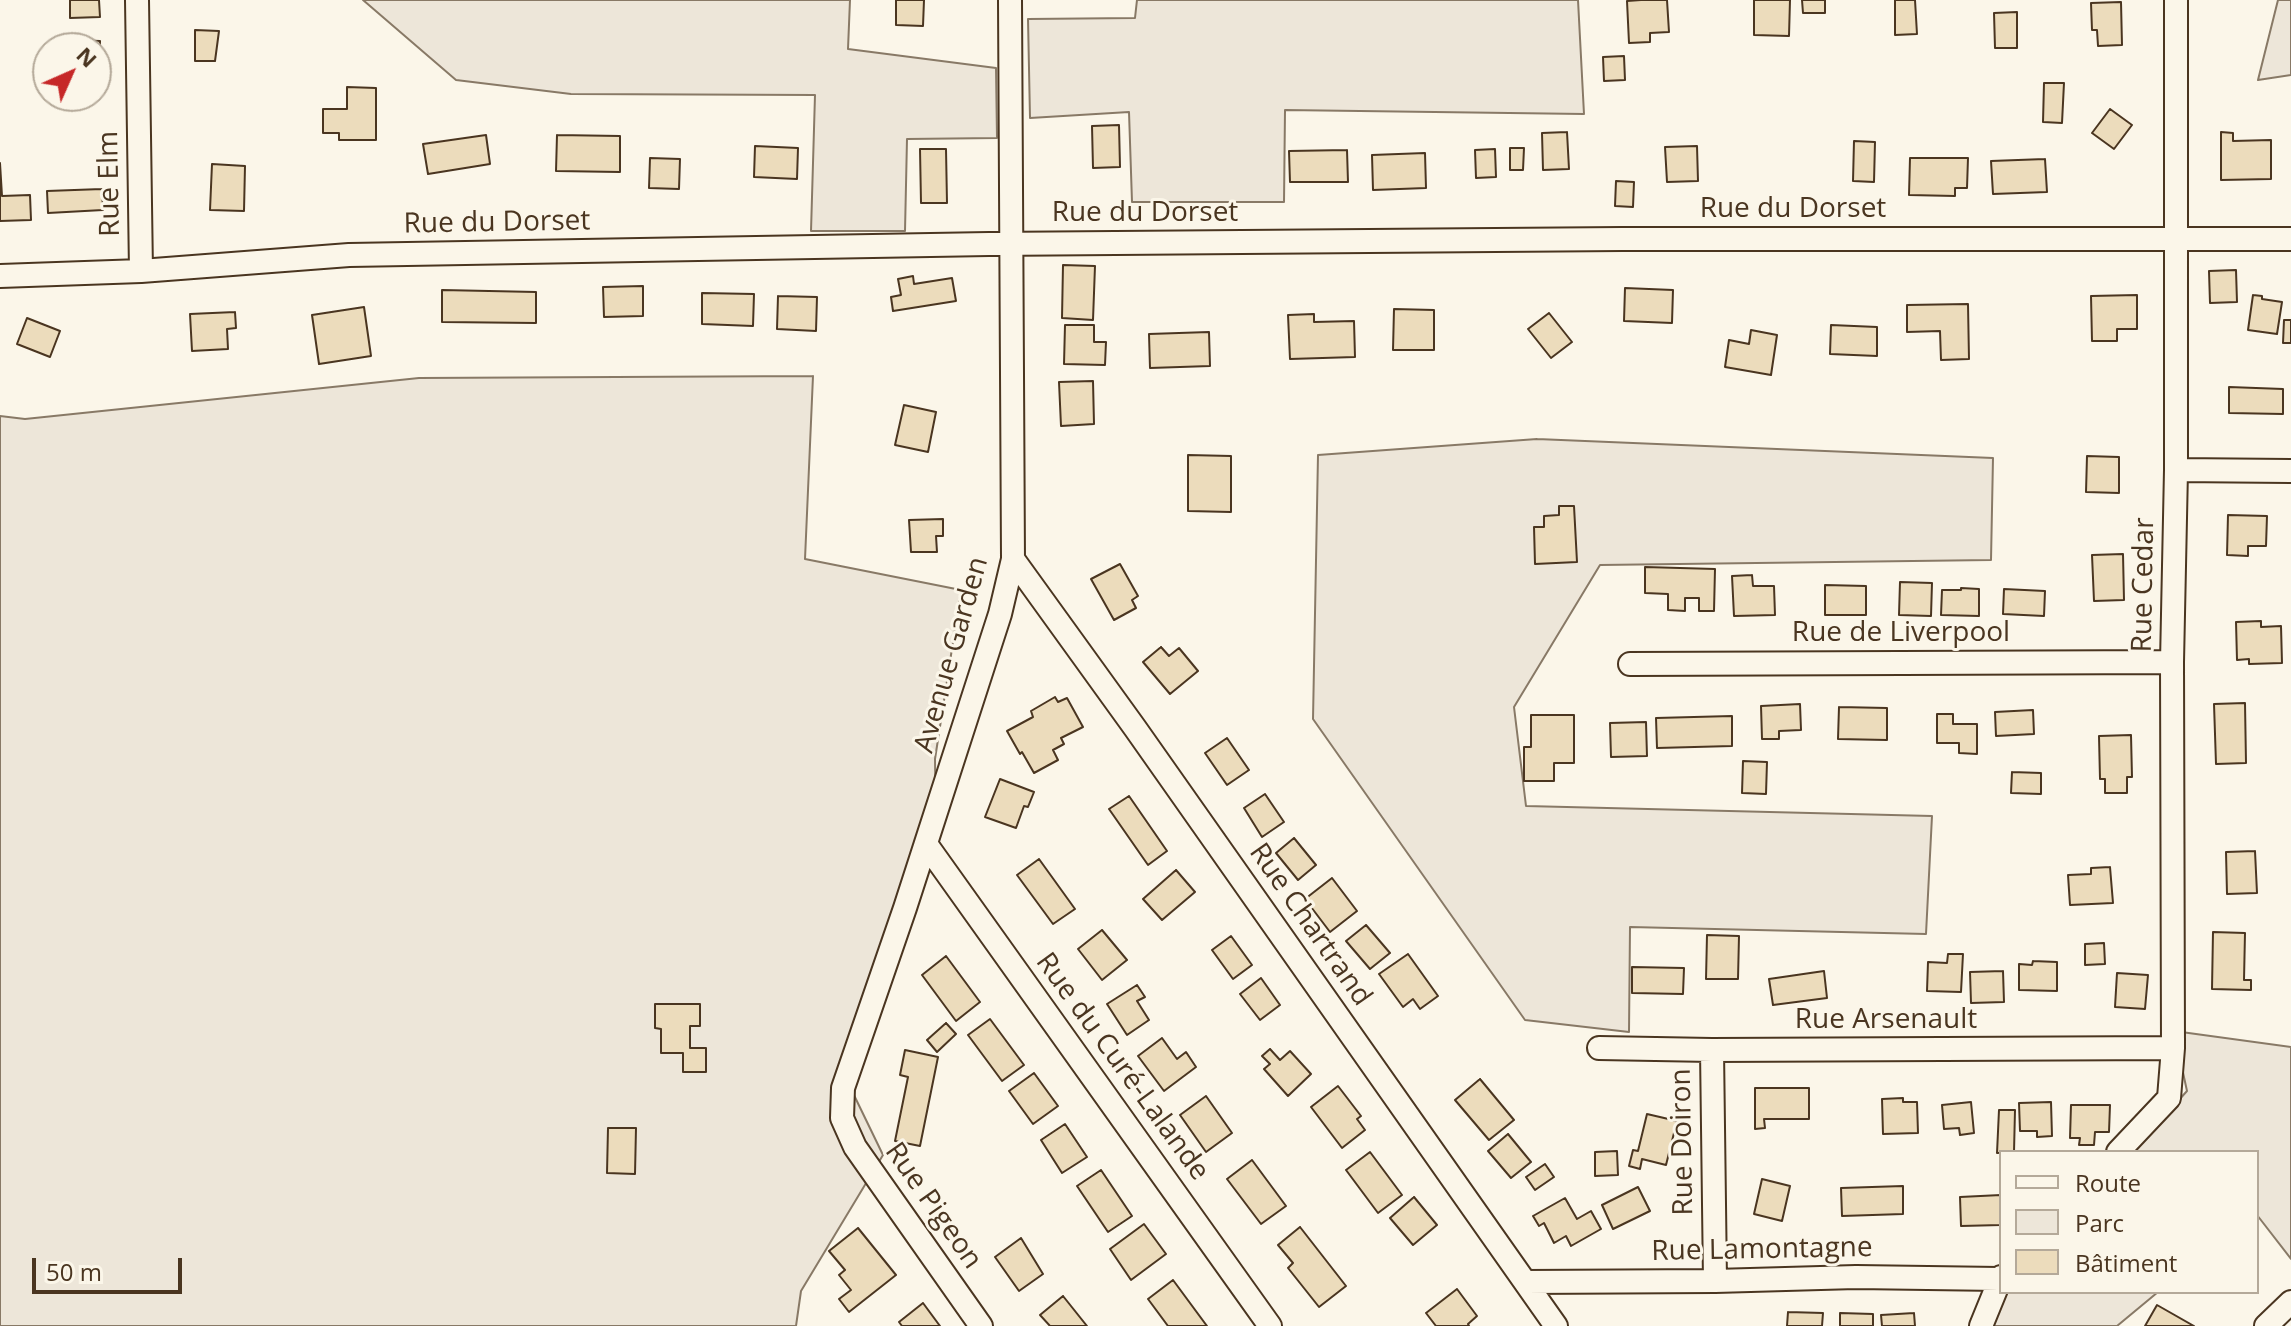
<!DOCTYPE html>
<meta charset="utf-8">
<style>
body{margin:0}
#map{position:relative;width:2291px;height:1326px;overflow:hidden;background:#fbf6e9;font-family:"Open Sans",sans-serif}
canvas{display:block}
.legend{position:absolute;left:1999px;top:1150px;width:260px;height:144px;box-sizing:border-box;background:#fbf6e9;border:2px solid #b4a999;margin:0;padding:10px 14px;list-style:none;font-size:24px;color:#4a3520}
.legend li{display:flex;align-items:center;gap:16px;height:40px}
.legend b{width:40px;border:2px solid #b4a999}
.north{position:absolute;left:32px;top:32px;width:80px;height:80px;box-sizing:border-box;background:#fbf6e9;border:2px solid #b4a999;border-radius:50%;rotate:45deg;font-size:22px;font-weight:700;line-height:32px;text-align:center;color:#4a3520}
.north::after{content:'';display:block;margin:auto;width:28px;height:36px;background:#c62828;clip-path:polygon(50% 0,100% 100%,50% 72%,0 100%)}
.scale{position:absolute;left:32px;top:1258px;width:150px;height:36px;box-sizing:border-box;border:4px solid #4a3520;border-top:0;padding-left:10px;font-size:24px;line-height:28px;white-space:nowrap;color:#4a3520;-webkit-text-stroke:6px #fbf6e9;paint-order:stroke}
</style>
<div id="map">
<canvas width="2291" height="1326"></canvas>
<ul class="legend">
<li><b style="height:10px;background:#fbf6e9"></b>Route</li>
<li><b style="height:22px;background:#ede6d9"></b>Parc</li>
<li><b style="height:22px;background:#ecdcbc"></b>Bâtiment</li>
</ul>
<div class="north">N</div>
<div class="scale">50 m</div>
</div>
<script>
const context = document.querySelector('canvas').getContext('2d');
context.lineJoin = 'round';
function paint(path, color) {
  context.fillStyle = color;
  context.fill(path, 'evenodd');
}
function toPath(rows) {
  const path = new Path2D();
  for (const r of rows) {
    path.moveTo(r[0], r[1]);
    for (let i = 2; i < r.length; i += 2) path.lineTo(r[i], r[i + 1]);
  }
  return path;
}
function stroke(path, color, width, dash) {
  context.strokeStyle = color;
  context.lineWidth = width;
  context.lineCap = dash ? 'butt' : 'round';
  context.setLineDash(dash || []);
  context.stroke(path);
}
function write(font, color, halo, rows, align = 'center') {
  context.font = font + ' "Open Sans",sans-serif';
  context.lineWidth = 6;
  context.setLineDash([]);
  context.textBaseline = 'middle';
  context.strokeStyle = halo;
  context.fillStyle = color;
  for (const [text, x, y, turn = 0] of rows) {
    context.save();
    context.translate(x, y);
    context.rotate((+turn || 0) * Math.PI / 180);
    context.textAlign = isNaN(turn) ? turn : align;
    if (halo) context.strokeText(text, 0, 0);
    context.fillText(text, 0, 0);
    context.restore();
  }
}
const green = toPath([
 [363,0,850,0,848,49,996,68,997,138,907,139,905,231,811,231,815,95,571,94,456,80,363,0],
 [1137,0,1578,0,1584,114,1285,110,1284,202,1132,202,1129,112,1030,118,1028,19,1135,18,1137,0],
 [2278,0,2291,0,2291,75,2258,80,2278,0],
 [813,376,805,559,961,590,935,759,936,843,852,1091,883,1155,801,1291,796,1326,0,1326,0,416,25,419,419,378,813,376],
 [1537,439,1993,458,1991,560,1600,565,1514,707,1526,806,1932,816,1926,934,1630,927,1629,1032,1525,1020,1313,719,1318,455,1537,439],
 [2174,1031,2291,1047,2291,1259,2257,1215,2257,1152,2132,1152,2187,1091,2174,1031],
 [2008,1292,2158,1292,2117,1326,1985,1326,2008,1292]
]);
const building = toPath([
 [70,0,99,0,100,17,70,18,70,0],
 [896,0,924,0,923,26,896,25,896,0],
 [1641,0,1667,0,1669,32,1650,33,1650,42,1629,43,1627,1,1641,0],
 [1754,0,1790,0,1789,36,1754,35,1754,0],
 [1802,0,1825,0,1825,13,1803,13,1802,0],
 [1895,0,1915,0,1917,34,1895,35,1895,0],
 [2121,2,2122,45,2098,46,2097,30,2092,30,2091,3,2121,2],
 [2017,12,2017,48,1995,48,1994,13,2017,12],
 [195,30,219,31,215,61,195,61,195,30],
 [74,40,100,41,99,95,96,95,96,48,74,48,74,40],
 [1624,56,1625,80,1604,81,1603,57,1624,56],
 [2044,83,2064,83,2062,123,2043,122,2044,83],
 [347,87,376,88,376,140,339,140,339,133,323,133,323,109,347,109,347,87],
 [2110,109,2132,125,2114,149,2092,133,2110,109],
 [1119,125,1120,167,1093,168,1092,126,1119,125],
 [1567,132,1569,169,1543,170,1542,133,1567,132],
 [2221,132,2233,133,2233,141,2271,140,2271,179,2221,180,2221,132],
 [486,135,490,164,428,174,423,144,486,135],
 [557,135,620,136,620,172,556,171,557,135],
 [1854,141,1875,142,1874,182,1853,181,1854,141],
 [755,146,798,148,797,179,754,177,755,146],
 [1697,146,1698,181,1667,182,1665,147,1697,146],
 [1510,148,1524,148,1523,170,1510,170,1510,148],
 [920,149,946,149,947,203,921,203,920,149],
 [1495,149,1496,177,1476,178,1475,150,1495,149],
 [1347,150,1348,182,1290,182,1289,151,1347,150],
 [1425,153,1426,188,1373,190,1372,155,1425,153],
 [650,158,680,159,679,189,649,188,650,158],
 [1910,158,1968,158,1967,188,1955,188,1955,196,1909,195,1910,158],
 [2045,159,2047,192,1993,194,1991,161,2045,159],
 [0,163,2,196,30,195,31,220,0,221,0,163],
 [212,164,245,166,244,211,210,210,212,164],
 [1616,181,1634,182,1633,207,1615,206,1616,181],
 [102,189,103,210,48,213,47,191,102,189],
 [1063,265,1095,266,1093,320,1062,318,1063,265],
 [2236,270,2237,302,2210,303,2209,271,2236,270],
 [913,276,914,284,952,278,956,301,893,311,891,297,901,295,898,279,913,276],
 [643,286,643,316,604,317,603,287,643,286],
 [1625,288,1673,290,1672,323,1624,321,1625,288],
 [442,290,536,292,536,323,442,322,442,290],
 [702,293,754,294,753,326,702,324,702,293],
 [2137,295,2137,329,2117,329,2117,341,2092,341,2091,296,2137,295],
 [2253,295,2262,296,2262,299,2282,302,2277,334,2248,330,2253,295],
 [778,296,817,297,816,331,777,329,778,296],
 [1968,304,1969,359,1941,360,1940,331,1907,332,1907,305,1968,304],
 [364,307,371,356,319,364,312,315,364,307],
 [1394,309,1434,310,1434,350,1393,350,1394,309],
 [235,312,236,328,227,329,228,349,192,351,190,314,235,312],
 [1549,313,1572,342,1551,358,1528,329,1549,313],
 [1314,314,1314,322,1354,321,1355,357,1290,359,1288,315,1314,314],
 [27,318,60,331,50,357,17,344,27,318],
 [2284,320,2291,320,2291,343,2283,343,2284,320],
 [1065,325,1094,325,1094,342,1106,342,1105,365,1064,364,1065,325],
 [1831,325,1877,327,1877,356,1830,354,1831,325],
 [1751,330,1777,335,1771,375,1725,367,1729,340,1749,344,1751,330],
 [1209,332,1210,366,1150,368,1149,334,1209,332],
 [1093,381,1094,424,1061,426,1059,382,1093,381],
 [2229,387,2283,389,2283,414,2229,413,2229,387],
 [904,405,936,412,928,452,895,445,904,405],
 [1188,455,1231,456,1231,512,1188,511,1188,455],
 [2087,456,2119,457,2119,493,2086,492,2087,456],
 [1559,506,1574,506,1577,562,1535,564,1534,527,1544,527,1544,516,1559,515,1559,506],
 [2228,515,2267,516,2266,546,2248,546,2248,556,2227,555,2228,515],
 [943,519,943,536,936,536,937,552,911,552,909,520,943,519],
 [2123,554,2124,600,2094,601,2092,555,2123,554],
 [1120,564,1138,596,1132,600,1136,608,1114,620,1091,579,1120,564],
 [1645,567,1715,569,1714,611,1699,611,1699,598,1685,598,1685,611,1668,610,1668,594,1645,593,1645,567],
 [1752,575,1753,586,1774,586,1775,615,1734,616,1732,576,1752,575],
 [1900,582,1932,583,1931,616,1899,615,1900,582],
 [1825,585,1866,586,1866,615,1825,615,1825,585],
 [1961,588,1979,589,1979,616,1941,615,1942,590,1961,590,1961,588],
 [2004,589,2045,591,2044,616,2003,614,2004,589],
 [2261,621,2261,627,2281,626,2282,663,2249,664,2249,659,2237,660,2236,622,2261,621],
 [1161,647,1169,656,1179,648,1198,671,1170,694,1143,662,1161,647],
 [1055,697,1058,702,1067,698,1083,727,1061,738,1064,744,1053,750,1058,760,1034,773,1022,752,1020,754,1007,731,1033,717,1031,711,1055,697],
 [2245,703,2246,763,2216,764,2214,704,2245,703],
 [1800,704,1801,730,1779,731,1779,739,1762,739,1761,706,1800,704],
 [1839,707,1887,708,1887,740,1838,739,1839,707],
 [2033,710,2034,734,1996,736,1995,712,2033,710],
 [1937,714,1953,714,1953,724,1977,724,1977,754,1959,753,1959,743,1937,743,1937,714],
 [1531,715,1574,715,1574,763,1554,763,1554,781,1524,781,1524,747,1531,747,1531,715],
 [1732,716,1732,746,1657,748,1656,718,1732,716],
 [1646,722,1647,756,1611,757,1610,723,1646,722],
 [2131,735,2132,777,2127,777,2127,793,2105,793,2105,779,2100,779,2099,736,2131,735],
 [1227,738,1249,770,1227,785,1205,753,1227,738],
 [1743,761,1767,762,1766,794,1742,793,1743,761],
 [2012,772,2041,773,2041,794,2011,793,2012,772],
 [1000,779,1034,792,1028,807,1024,806,1016,828,985,817,1000,779],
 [1265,794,1284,822,1262,837,1244,808,1265,794],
 [1129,796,1167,851,1148,865,1109,809,1129,796],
 [1294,838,1316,865,1298,880,1276,853,1294,838],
 [2255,851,2257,893,2227,894,2226,852,2255,851],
 [1039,859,1075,909,1053,924,1017,875,1039,859],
 [2110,867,2113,903,2070,905,2068,875,2091,874,2091,868,2110,867],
 [1176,870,1195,892,1162,920,1143,899,1176,870],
 [1332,878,1357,911,1330,932,1305,899,1332,878],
 [1366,925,1390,953,1370,969,1346,941,1366,925],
 [1102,930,1127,960,1102,980,1078,949,1102,930],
 [2213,932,2245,933,2244,980,2251,980,2251,990,2212,989,2213,932],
 [1707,935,1739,936,1738,979,1706,979,1707,935],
 [1231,936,1252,965,1233,979,1212,950,1231,936],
 [2104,943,2105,964,2085,965,2085,944,2104,943],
 [1408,954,1438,996,1420,1009,1413,999,1403,1007,1379,974,1408,954],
 [1948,954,1963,954,1961,992,1927,991,1928,962,1947,963,1948,954],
 [946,956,980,1002,956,1021,922,975,946,956],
 [2033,961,2057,962,2057,991,2019,990,2019,964,2032,965,2033,961],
 [1632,967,1684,968,1683,994,1632,993,1632,967],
 [1824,971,1827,998,1773,1005,1769,979,1824,971],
 [2003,971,2004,1002,1971,1003,1970,972,2003,971],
 [2117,973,2148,975,2145,1009,2115,1007,2117,973],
 [1261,978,1280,1005,1260,1020,1240,994,1261,978],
 [1137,985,1145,997,1137,1001,1149,1020,1127,1035,1107,1004,1137,985],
 [655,1004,700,1004,700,1026,690,1026,690,1048,706,1048,706,1072,683,1072,683,1053,661,1053,661,1029,655,1028,655,1004],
 [990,1019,1024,1065,1002,1081,968,1035,990,1019],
 [946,1023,956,1034,937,1052,927,1040,946,1023],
 [1162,1038,1177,1059,1186,1052,1196,1067,1164,1091,1138,1056,1162,1038],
 [1270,1049,1280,1060,1290,1051,1311,1074,1288,1096,1264,1069,1270,1064,1262,1056,1270,1049],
 [905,1050,938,1057,920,1146,895,1141,908,1077,900,1075,905,1050],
 [1034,1073,1058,1106,1033,1124,1009,1091,1034,1073],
 [1480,1079,1514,1120,1489,1140,1455,1100,1480,1079],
 [1338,1086,1361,1116,1357,1119,1365,1130,1342,1148,1311,1107,1338,1086],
 [1755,1088,1809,1088,1809,1119,1764,1119,1765,1128,1755,1129,1755,1088],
 [1206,1096,1232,1133,1206,1152,1180,1115,1206,1096],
 [1903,1098,1903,1102,1917,1102,1918,1133,1883,1134,1882,1099,1903,1098],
 [1971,1102,1974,1133,1960,1135,1959,1128,1944,1129,1942,1105,1971,1102],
 [2051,1102,2052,1136,2037,1137,2037,1131,2020,1131,2019,1103,2051,1102],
 [2071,1105,2110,1105,2109,1132,2095,1132,2094,1145,2079,1145,2080,1138,2070,1138,2071,1105],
 [1999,1110,2015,1110,2014,1152,1997,1153,1999,1110],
 [1647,1114,1677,1121,1666,1165,1642,1159,1640,1169,1629,1166,1633,1150,1638,1151,1647,1114],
 [1065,1124,1087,1157,1062,1173,1041,1140,1065,1124],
 [608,1128,636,1128,635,1174,607,1173,608,1128],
 [1508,1134,1531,1162,1511,1178,1488,1151,1508,1134],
 [1617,1151,1618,1175,1595,1176,1595,1152,1617,1151],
 [1370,1152,1402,1195,1378,1213,1346,1170,1370,1152],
 [1252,1160,1286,1206,1261,1224,1227,1179,1252,1160],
 [1545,1164,1554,1177,1535,1190,1526,1177,1545,1164],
 [1101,1170,1132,1216,1108,1232,1077,1186,1101,1170],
 [1762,1179,1790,1186,1782,1221,1754,1214,1762,1179],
 [1903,1186,1903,1214,1842,1216,1841,1188,1903,1186],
 [1638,1187,1650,1211,1613,1229,1602,1205,1638,1187],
 [2001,1195,2001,1225,1961,1226,1960,1197,2001,1195],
 [1414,1197,1437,1225,1413,1245,1390,1218,1414,1197],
 [1565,1198,1577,1219,1591,1211,1601,1229,1571,1246,1566,1236,1554,1243,1544,1223,1539,1226,1533,1216,1565,1198],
 [1144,1224,1166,1254,1131,1280,1110,1249,1144,1224],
 [1300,1227,1346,1286,1319,1307,1288,1268,1293,1263,1278,1245,1300,1227],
 [858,1228,896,1275,849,1312,839,1299,851,1290,839,1275,845,1270,829,1251,858,1228],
 [1021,1238,1043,1274,1019,1291,995,1257,1021,1238],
 [1173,1280,1207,1326,1168,1326,1148,1299,1173,1280],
 [1457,1289,1477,1316,1468,1324,1469,1326,1436,1326,1426,1313,1457,1289],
 [1063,1296,1087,1326,1050,1326,1040,1315,1063,1296],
 [923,1303,940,1326,902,1326,899,1322,923,1303],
 [2157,1305,2194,1326,2145,1326,2157,1305],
 [1788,1312,1823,1313,1822,1326,1787,1326,1788,1312],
 [1840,1313,1873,1314,1873,1326,1840,1326,1840,1313],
 [1914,1313,1915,1326,1882,1326,1881,1315,1914,1313]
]);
const minor = toPath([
 [137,0,141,271],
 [0,276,141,271,349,255,989,244,1622,239,2291,239],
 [2176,470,2291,471],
 [1013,559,1135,728,1556,1326],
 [1630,664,2172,662],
 [926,844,1270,1326],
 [1599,1048,1712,1050,2173,1048],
 [1712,1050,1715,1281],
 [2118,1152,2169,1098,2173,1048,2172,662,2176,470,2176,0],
 [1525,1282,1715,1281,1856,1277,1999,1279],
 [981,1326,855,1147,842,1118,843,1088,905,908,1000,614,1013,559,1010,0],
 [1981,1326,2001,1277],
 [2266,1326,2291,1302]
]);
const streetNames = [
 ["Rue Elm",110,184,-91],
 ["Rue du Dorset",1793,209],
 ["Rue du Dorset",1145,213],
 ["Rue du Dorset",497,223,-1],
 ["Rue Cedar",2144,585,-89],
 ["Rue de Liverpool",1901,633],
 ["Avenue Garden",952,655,-74],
 ["Rue Chartrand",1310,925,55],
 ["Rue Arsenault",1886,1020],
 ["Rue du Curé-Lalande",1122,1067,54],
 ["Rue Doiron",1683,1142,-91],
 ["Rue Pigeon",933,1206,55],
 ["Rue Lamontagne",1762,1250,-1]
];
paint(green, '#ede6d9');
stroke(green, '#887966', 2);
paint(building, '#ecdcbc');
stroke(building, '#4a3520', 2);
stroke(minor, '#4a3520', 26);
stroke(minor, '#fbf6e9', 22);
write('28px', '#4a3520', '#fbf6e9', streetNames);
</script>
